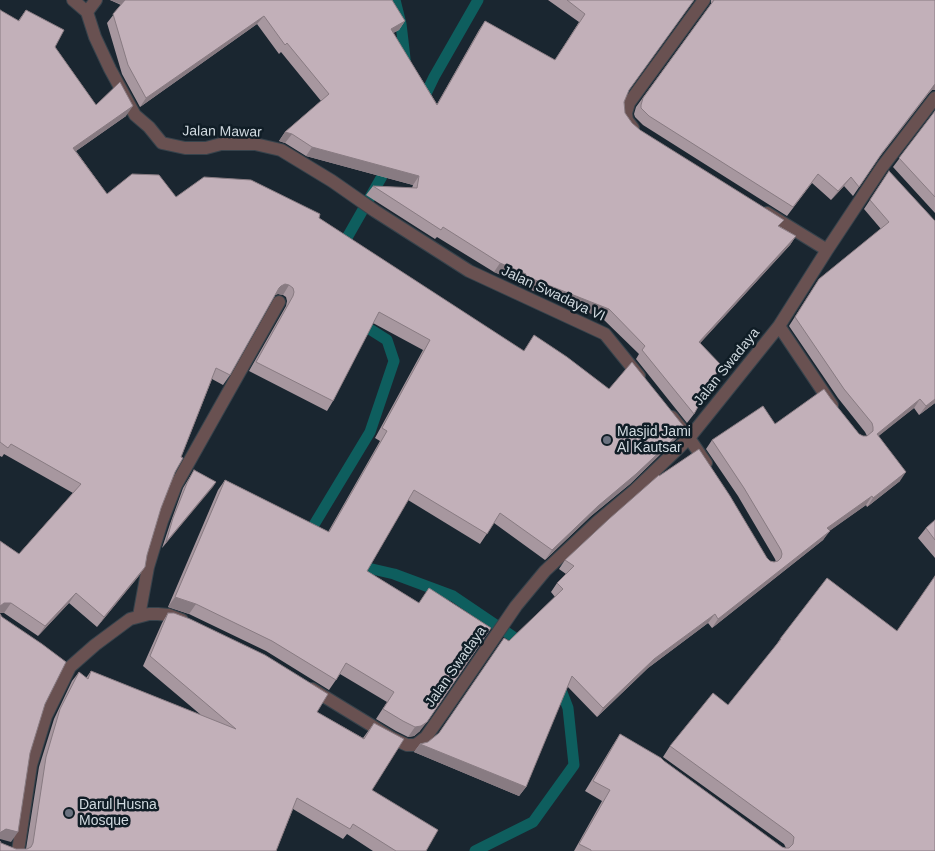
<!DOCTYPE html>
<style>
body{margin:0}
canvas{display:block;background:#1a2630}
</style>
<canvas width="935" height="851"></canvas>
<script>
const context = document.querySelector('canvas').getContext('2d');
context.lineJoin = 'round';
function toPath(rows) {
  const path = new Path2D();
  for (const r of rows) {
    path.moveTo(r[0], r[1]);
    for (let i = 2; i < r.length; i += 2) path.lineTo(r[i], r[i + 1]);
  }
  return path;
}
function stroke(path, color, width, dash) {
  context.strokeStyle = color;
  context.lineWidth = width;
  context.lineCap = dash ? 'butt' : 'round';
  context.setLineDash(dash || []);
  context.stroke(path);
}
function paint(path, color) {
  context.fillStyle = color;
  context.fill(path, 'evenodd');
}
function write(font, color, halo, rows, align = 'center') {
  context.font = font + ' Helvetica,sans-serif';
  context.lineWidth = 5;
  context.setLineDash([]);
  context.textBaseline = 'middle';
  context.strokeStyle = halo;
  context.fillStyle = color;
  for (const [text, x, y, turn = 0] of rows) {
    context.save();
    context.translate(x, y);
    context.rotate((+turn || 0) * Math.PI / 180);
    context.textAlign = isNaN(turn) ? turn : align;
    if (halo) context.strokeText(text, 0, 0);
    context.fillText(text, 0, 0);
    context.restore();
  }
}
const stream = toPath([
 [395,0,401,24,406,67],
 [421,104,434,77,478,0],
 [340,250,389,164],
 [306,538,370,432,394,361,387,340,357,321],
 [355,565,394,574,453,596,524,644],
 [475,851,533,822,574,765,568,708,558,682]
]);
const minor = toPath([
 [73,0,87,12,95,37,110,69,135,115,149,127,162,143,185,148,206,148,221,144,255,144,281,150,332,181,375,211,469,271,605,334,639,376],
 [87,12,96,0],
 [633,128,627,120,626,113,629,103,704,0],
 [767,213,827,250],
 [779,326,832,405],
 [672,417,689,438,706,463],
 [139,616,148,567,162,521,176,485,279,302],
 [312,689,392,738,407,745,413,745,417,744,426,737,447,707,516,606,545,571,597,522,635,490,689,438,779,326,827,250,882,167,935,98],
 [18,851,31,765,46,716,70,667,95,645,130,619,149,614,158,614,169,615,182,620]
]);
const wall = toPath([
 [110,0,392,0,405,21,399,30,393,33,437,104,479,30,485,21,555,60,579,22,548,0,694,0,628,90,624,102,625,113,632,123,640,130,779,226,796,236,790,245,700,343,694,414,687,423,636,359,639,354,602,318,519,285,520,283,494,272,437,237,435,239,366,195,373,186,412,188,413,185,306,156,285,143,279,141,285,132,321,101,281,52,279,54,257,24,140,107,122,74,107,23,121,5],
 [711,0,935,0,932,90,929,93,878,159,853,196,844,186,831,200,812,183,787,216,643,125,635,117,634,114,636,107,711,4],
 [0,10,18,21,26,10,55,47,96,105,126,116,76,151,107,194,176,197,319,218,523,351,609,389,685,428,678,437,630,484,591,516,545,560,494,523,480,544,408,500,367,571,419,603,429,588,420,731,414,736,408,737,396,731,376,719,387,702,340,674,329,690,266,651,189,614,168,607,218,490,225,480,328,532,380,441,375,438,423,350,373,323,333,401,327,411,249,371,286,306,287,301,286,297,283,295,278,294,275,295,230,375,223,385,212,379,161,508,147,555,145,567,138,577,97,627,69,603,38,636,4,613,0,613,0,541,19,554,73,493,4,454,2,457,0,456],
 [935,111,935,213,893,167],
 [889,171,935,403,919,415,914,408,878,436,900,481,867,507,866,505,829,531,823,540,712,628,708,623,648,668,597,717,567,686,526,787,519,796,414,752,420,744,428,742,439,733,509,641,555,597,551,592,557,583,566,574,559,569,565,560,767,558,770,561,774,562,776,562,775,559,738,496,706,449,712,440,775,424,831,399,859,434,863,436,867,436,865,432,838,398,789,326,819,279,881,229,864,209],
 [194,470,216,482,162,548,170,524,183,488],
 [935,520,935,558,918,538,926,528],
 [168,613,317,712,363,738,374,723,372,790,426,851,373,851,347,834,343,839,293,809,276,851,0,851,1,843,16,849,26,849,39,767,54,719,72,681,79,672,86,678,91,671,201,715,143,666,162,623],
 [897,631,935,851,574,851,602,801,585,791,613,745,620,734,664,761,782,847,786,848,784,844,663,757,670,746,728,705,773,650,780,639]
]);
const shadedWall = toPath([
 [110,0,126,0,123,5],
 [264,16,257,24,140,107,146,98],
 [405,21,399,30,384,38,391,29],
 [935,84,935,90,932,90,929,93,876,162],
 [133,106,126,116,66,158,73,148],
 [285,132,292,134,285,143,279,141],
 [312,147,419,176,413,185,306,156],
 [851,177,844,186,831,200,838,191],
 [796,236,790,245,693,351,699,342],
 [500,263,526,274,520,283,494,272],
 [525,276,609,309,602,318,519,285],
 [285,284,289,285,283,295,278,294,274,295,281,286],
 [920,399,914,408,870,443,877,434],
 [935,399,935,403,919,415,926,406],
 [685,428,678,437,630,484,591,516,545,560,552,550,598,506],
 [906,472,900,481,867,507,873,498],
 [216,482,213,487,162,548,166,542],
 [872,496,866,505,821,537,827,528],
 [830,531,823,540,712,628,718,619],
 [145,567,138,577,97,627,104,617],
 [76,593,69,603,38,636,45,626],
 [175,597,196,604,189,614,168,607],
 [4,603,11,603,4,613,0,613,0,606],
 [715,614,708,623,648,668,597,717,603,708,654,659],
 [427,722,420,731,414,736,408,737,415,727],
 [420,744,526,787,519,796,414,752],
 [6,829,18,832,11,842,0,839,0,833,1,832]
]);
const building = toPath([
 [125,0,392,0,405,21,391,29,437,105,485,21,555,60,585,14,567,0,694,0,629,90,624,102,625,113,632,123,640,130,784,220,778,226,796,236,699,342,721,365,694,414,642,350,645,346,609,309,525,276,526,274,500,263,443,227,441,230,373,186,417,188,419,176,312,147,292,134,285,132,329,94,287,43,285,45,264,16,146,98,128,65,113,14,125,0],
 [714,0,935,0,935,84,882,153,859,187,851,177,838,191,818,174,793,207,649,116,641,108,641,105,643,98,714,0],
 [0,10,19,21,26,10,64,30,55,47,96,105,120,82,133,106,73,148,107,194,132,174,159,175,176,197,204,177,251,180,320,214,319,218,524,351,534,335,567,357,609,389,632,362,685,428,636,474,598,506,552,550,500,513,487,534,414,490,367,571,419,603,429,588,491,628,427,722,421,726,415,727,403,721,383,709,394,692,346,663,336,680,272,641,196,604,175,597,225,480,329,532,387,431,382,428,430,340,379,312,333,401,256,362,293,296,294,292,293,288,289,285,285,284,281,286,279,288,230,375,216,368,181,457,183,458,175,472,161,508,147,555,145,567,104,617,76,593,45,626,11,603,4,603,0,606,0,541,19,554,81,484,11,444,8,448,0,442,0,10],
 [935,111,935,197,899,158,935,111],
 [889,171,935,221,935,399,926,406,920,399,877,434,906,472,873,498,872,496,827,528,830,531,718,619,715,614,654,659,603,708,572,676,526,787,420,744,428,742,439,733,504,638,509,641,563,589,557,583,574,566,565,560,609,519,659,475,659,476,699,449,730,496,767,558,770,561,774,562,778,561,781,558,782,554,781,550,744,488,712,440,763,406,775,424,824,389,831,399,859,434,863,436,867,436,873,431,873,427,872,423,844,389,795,317,819,279,889,222,870,200,889,171],
 [194,470,216,482,166,542,173,518,187,483,194,470],
 [935,520,935,540,926,528,935,520],
 [935,576,935,851,591,851,591,850,579,844,610,790,593,781,620,734,661,758,664,761,782,847,785,848,789,848,793,844,794,837,791,834,670,746,713,693,728,705,781,639,780,639,827,578,897,631,935,576],
 [168,613,174,613,190,619,265,655,328,694,317,712,364,739,374,723,404,739,372,790,438,830,426,851,396,851,353,824,350,829,297,798,276,851,0,851,0,841,1,843,16,849,27,849,31,847,33,843,46,757,60,709,79,672,88,679,91,671,236,729,150,656,168,613],
 [0,614,2,617,42,644,66,662,45,704,30,753,18,832,6,829,1,832,0,833,0,614]
]);
const markers = [
 [607,440,5,"#6b7280"],
 [69,813,5,"#6b7280"]
];
const streetNames = [
 ["Jalan Mawar",222,132,1],
 ["Jalan Swadaya VI",553,294,25],
 ["Jalan Swadaya",727,367,-51],
 ["Jalan Swadaya",456,667,-55]
];
const poiNames = [
 ["Masjid Jami",617,432],
 ["Al Kautsar",617,448],
 ["Darul Husna",79,805],
 ["Mosque",79,821]
];
stroke(stream, '#0e5e5e', 11);
stroke(minor, '#37434c', 14);
stroke(minor, '#695151', 12);
paint(wall, '#a7979f');
paint(shadedWall, '#887b82');
paint(building, '#c2b0b9');
stroke(building, '#887b82', 1);
for (const [x, y, r, color] of markers) {
  const dot = new Path2D();
  dot.arc(x, y, r, 0, 2 * Math.PI);
  context.fillStyle = color;
  context.fill(dot);
  stroke(dot, '#101d26', 2);
}
write('14px', '#d1dae0', '#101d26', streetNames);
write('14px', '#d1dae0', '#101d26', poiNames, 'left');
</script>
